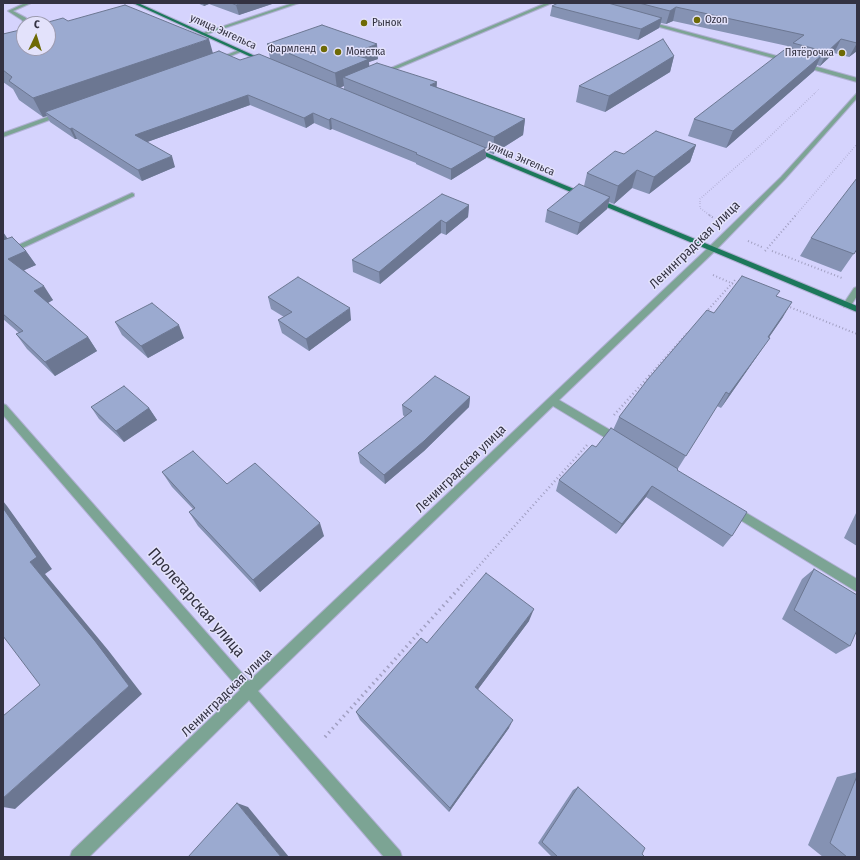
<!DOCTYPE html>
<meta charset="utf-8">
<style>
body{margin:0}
#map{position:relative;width:860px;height:860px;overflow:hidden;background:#d5d3fd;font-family:"Fira Sans Condensed",sans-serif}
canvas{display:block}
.frame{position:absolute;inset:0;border:4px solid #333242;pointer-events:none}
.north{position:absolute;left:16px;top:16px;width:40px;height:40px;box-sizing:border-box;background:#e3e2fb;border:1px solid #9d9cb1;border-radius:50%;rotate:4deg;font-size:11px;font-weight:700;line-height:16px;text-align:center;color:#333242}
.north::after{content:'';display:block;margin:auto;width:14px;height:18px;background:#6e6a05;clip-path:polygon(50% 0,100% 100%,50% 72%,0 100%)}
</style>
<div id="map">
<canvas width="860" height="860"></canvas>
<div class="frame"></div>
<div class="north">С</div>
</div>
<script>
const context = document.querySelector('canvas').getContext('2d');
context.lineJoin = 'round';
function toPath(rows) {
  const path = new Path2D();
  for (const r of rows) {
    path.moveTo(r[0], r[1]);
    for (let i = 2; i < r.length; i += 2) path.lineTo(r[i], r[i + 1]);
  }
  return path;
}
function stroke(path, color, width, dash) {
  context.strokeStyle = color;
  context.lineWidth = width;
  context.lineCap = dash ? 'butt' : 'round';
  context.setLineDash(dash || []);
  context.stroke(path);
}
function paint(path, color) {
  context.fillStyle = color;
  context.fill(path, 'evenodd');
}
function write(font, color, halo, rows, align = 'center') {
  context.font = font + ' "Fira Sans Condensed",sans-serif';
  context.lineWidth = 3;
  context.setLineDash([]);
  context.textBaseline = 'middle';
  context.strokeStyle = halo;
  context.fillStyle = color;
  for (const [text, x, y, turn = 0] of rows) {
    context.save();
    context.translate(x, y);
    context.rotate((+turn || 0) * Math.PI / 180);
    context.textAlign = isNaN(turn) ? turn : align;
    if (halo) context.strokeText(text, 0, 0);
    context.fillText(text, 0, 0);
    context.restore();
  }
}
const pathFar4 = toPath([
 [814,94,819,89]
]);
const pathFar3 = toPath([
 [711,216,700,208,700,199,763,143,815,93],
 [795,216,857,144]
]);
const pathFar2 = toPath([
 [709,215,715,219],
 [748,241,764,248],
 [765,251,796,215],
 [772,251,842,278],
 [713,275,738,286],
 [787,306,857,334],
 [706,312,736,279],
 [649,376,688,332]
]);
const pathFar1 = toPath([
 [614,415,650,375],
 [461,586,587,445]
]);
const path = toPath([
 [325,737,462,585]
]);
const lane = toPath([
 [25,3,31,3,13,11,26,18,28,24,24,24,22,20,8,11,25,3],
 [132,193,134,194,134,196,3,257,3,252,132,193],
 [857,287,857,296,850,307,844,307,843,305,844,303,854,288,857,287]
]);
const street = toPath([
 [293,3,299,3,204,35,200,34,293,3],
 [546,3,552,3,384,74,379,73,546,3],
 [647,21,788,59,788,60,784,61,645,23,647,21],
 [239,50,243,51,218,61,214,60,239,50],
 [803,63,857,78,857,82,801,66,800,65,803,63],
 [857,93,857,98,785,179,715,251,559,400,622,437,623,440,622,443,614,443,553,406,258,691,400,851,402,857,384,857,249,700,89,857,70,857,72,851,240,690,3,415,3,404,6,405,249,681,709,247,781,177,857,93],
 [61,112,64,114,63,115,3,137,3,133,61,112],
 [733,505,857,579,857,592,729,513,727,510,729,507,733,505]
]);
const primary = toPath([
 [133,3,138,3,266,61,262,62,133,3],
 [475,148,857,306,857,312,473,151,473,149,475,148]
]);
const wall = toPath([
 [197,3,275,3,239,15,209,4,204,6],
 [558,3,857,3,857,51,849,57,834,53,820,66,817,65,814,71,726,148,688,136,694,119,792,47,673,21,666,24,661,23,659,28,638,40,550,16,552,6],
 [68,21,213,53,240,60,270,58,267,44,378,59,369,62,369,66,436,87,525,119,523,135,493,154,486,151,486,158,451,180,416,164,416,163,332,129,330,130,314,123,306,128,250,105,147,142,175,167,142,181,77,139,75,139,50,122,47,116,43,117,19,100,13,89,3,82,3,34],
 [344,86,344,89,340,87],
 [674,56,670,72,605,112,576,102,579,86],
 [696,145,690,162,649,194,632,188,614,204,609,202,607,209,577,235,545,222,547,210,584,186,587,173,624,154],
 [469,205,468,217,446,235,441,233,380,284,353,272,352,260],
 [3,232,8,239,26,251,36,265,24,270,53,300,48,303,88,337,97,351,55,376,27,349,16,334,19,333,3,319],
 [811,238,857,249,841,272,800,256],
 [777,296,783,317,769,337,760,352,721,408,717,406,677,470,732,536,723,547,646,497,616,534,556,491,559,480,596,447,613,430,619,417,714,313],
 [268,297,351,320,309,351,282,333,278,320,284,317,271,309],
 [115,322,184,338,148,358,122,335],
 [470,397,469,407,424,451,385,484,360,463,358,453,405,417,403,415,402,405],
 [91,407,149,408,157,420,124,442,99,419],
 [162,472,227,484,324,536,260,592,198,526,189,512,193,509,172,487],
 [857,511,857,546,844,538],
 [814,569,850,646,836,654,782,619,802,579],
 [529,621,478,689,509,728,449,812,360,720,356,712,427,643],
 [857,772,857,857,823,857,808,845,837,777],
 [578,787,642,854,645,857,552,857,538,843,573,790]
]);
const shadedWall = toPath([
 [203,3,209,3,209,4,204,6],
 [243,3,275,3,239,15,236,5],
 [676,7,673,21,666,24,670,11],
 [662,18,659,28,638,40,641,29],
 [209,39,214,57,45,112,47,116,43,117,33,98],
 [841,39,834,53,820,66,827,52],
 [857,43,857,51,849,57],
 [377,44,378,59,369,62,370,75,343,77,344,86,337,89,335,73,351,54],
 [674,56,670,72,605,112,609,96],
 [821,56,814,71,726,148,733,131],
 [437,82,436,97,430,85],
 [248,95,250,105,139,145,135,135],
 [313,113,314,123,306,128,304,118],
 [331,118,332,129,330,130,329,120],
 [525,119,523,135,493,154,494,137],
 [72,128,77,139,75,139,70,129],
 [696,145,690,162,649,194,654,177],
 [486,148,486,158,451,180,451,169],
 [172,156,175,167,142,181,138,170],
 [637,170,632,188,614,204,618,186],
 [610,197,607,209,577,235,580,223],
 [469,205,468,217,446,235,446,223],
 [441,220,441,233,380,284,379,272],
 [3,232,12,246,3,250],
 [26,251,36,265,18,273,8,259],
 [44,286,53,300,44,305,34,291],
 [792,302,783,317,759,352,768,337],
 [350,308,351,320,309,351,306,339],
 [179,325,184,338,148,358,141,346],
 [88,337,97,351,55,376,45,362],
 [770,338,760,352,721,408,729,394],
 [470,397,469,407,424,451,385,484,384,475],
 [149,408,157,420,124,442,116,431],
 [652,486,646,497,616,534,622,524],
 [3,501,7,506,52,569,45,574,108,650,142,694,15,809,3,807,3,798,129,686,30,562,3,508],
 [320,523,324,536,260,592,253,580],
 [534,609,529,621,473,696,475,687],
 [513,720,509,728,449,812,450,808],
 [237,803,248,807,289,857,281,857]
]);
const building = toPath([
 [231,3,243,3,236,5,231,3],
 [558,3,608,3,662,18,641,29,552,6,558,3],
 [639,3,857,3,857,43,841,39,827,52,793,43,804,35,676,7,670,11,639,3],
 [125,5,209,39,33,98,9,81,12,77,3,70,3,34,24,29,24,48,48,48,48,24,41,24,63,18,68,21,125,5],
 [322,25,377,44,351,54,369,59,335,73,267,44,322,25],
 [663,39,674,56,609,96,579,86,663,39],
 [788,47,821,56,733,131,694,119,788,47],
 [219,51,240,60,259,54,486,148,451,169,416,154,417,153,331,118,329,120,313,113,304,118,248,95,135,135,172,156,138,170,72,128,70,129,45,112,219,51],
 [377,63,437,82,430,85,525,119,494,137,343,77,377,63],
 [656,131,696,145,654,177,637,170,618,186,587,173,615,151,624,154,656,131],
 [857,178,857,249,854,254,811,238,857,178],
 [579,184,610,197,580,223,547,210,579,184],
 [442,194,469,205,446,223,441,220,379,272,352,260,442,194],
 [12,237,26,251,8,259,44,286,34,291,88,337,45,362,16,334,23,331,3,314,3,240,12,237],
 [742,276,780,291,776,296,792,302,768,337,770,338,729,394,726,392,686,456,619,417,648,379,707,310,714,313,742,276],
 [298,277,350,308,306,339,278,320,292,312,268,297,298,277],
 [152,303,179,325,141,346,115,322,152,303],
 [435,376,470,397,424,441,384,475,358,453,412,411,402,405,435,376],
 [124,386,149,408,116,431,91,407,124,386],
 [611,428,678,469,677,470,747,512,732,536,652,486,622,524,559,480,592,445,596,447,611,428],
 [193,451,227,484,255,463,320,523,253,580,189,512,195,508,162,472,193,451],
 [3,508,37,557,30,562,95,641,129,686,3,798,3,716,40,685,3,636,3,508],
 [814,569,857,595,857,630,850,646,794,610,814,569],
 [486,573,534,609,475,687,513,720,450,808,356,712,421,638,427,643,486,573],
 [857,776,857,857,847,857,830,843,857,776],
 [578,787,645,848,642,854,645,857,558,857,542,842,578,787],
 [237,803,281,857,188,857,237,803]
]);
const markers = [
 [697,20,4,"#6e6a05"],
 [364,23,4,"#6e6a05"],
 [324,49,4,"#6e6a05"],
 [338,52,4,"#6e6a05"],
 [842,53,4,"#6e6a05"]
];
const farPoinames = [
 ["Ozon",705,20],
 ["Рынок",372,23],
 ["Фармленд",316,49,"right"],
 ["Монетка",346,52],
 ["Пятёрочка",834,53,"right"]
];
const farStreetnames = [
 ["улица Энгельса",223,32,24],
 ["улица Энгельса",521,159,23]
];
const streetNames = [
 ["Ленинградская улица",695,245,-44],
 ["Ленинградская улица",461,469,-44],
 ["Ленинградская улица",227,693,-44]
];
const nearStreetnames = [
 ["Пролетарская улица",196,603,49]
];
stroke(lane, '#b1b0d4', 2);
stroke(street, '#b1b0d4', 2);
stroke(primary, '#b1b0d4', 2);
stroke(pathFar4, '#a19fc1', 1, [0.5, 1.5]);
stroke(pathFar3, '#a19fc1', 1.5, [0.5, 2]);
stroke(pathFar2, '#a19fc1', 2, [1, 2.5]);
stroke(pathFar1, '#a19fc1', 2.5, [1, 3]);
stroke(path, '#a19fc1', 3.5, [1.5, 4]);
paint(lane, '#7ca494');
paint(street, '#7ca494');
paint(primary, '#1c785b');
paint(wall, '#8592b3');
paint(shadedWall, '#6c7792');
paint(building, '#9baad0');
stroke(building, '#6c7792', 1);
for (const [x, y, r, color] of markers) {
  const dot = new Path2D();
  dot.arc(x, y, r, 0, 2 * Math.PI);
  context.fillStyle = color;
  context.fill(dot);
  stroke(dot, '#e3e2fb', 1.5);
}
write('11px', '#333242', '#e3e2fb', farPoinames, 'left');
write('11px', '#333242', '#e3e2fb', farStreetnames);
write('13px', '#333242', '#e3e2fb', streetNames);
write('16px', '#333242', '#e3e2fb', nearStreetnames);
</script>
